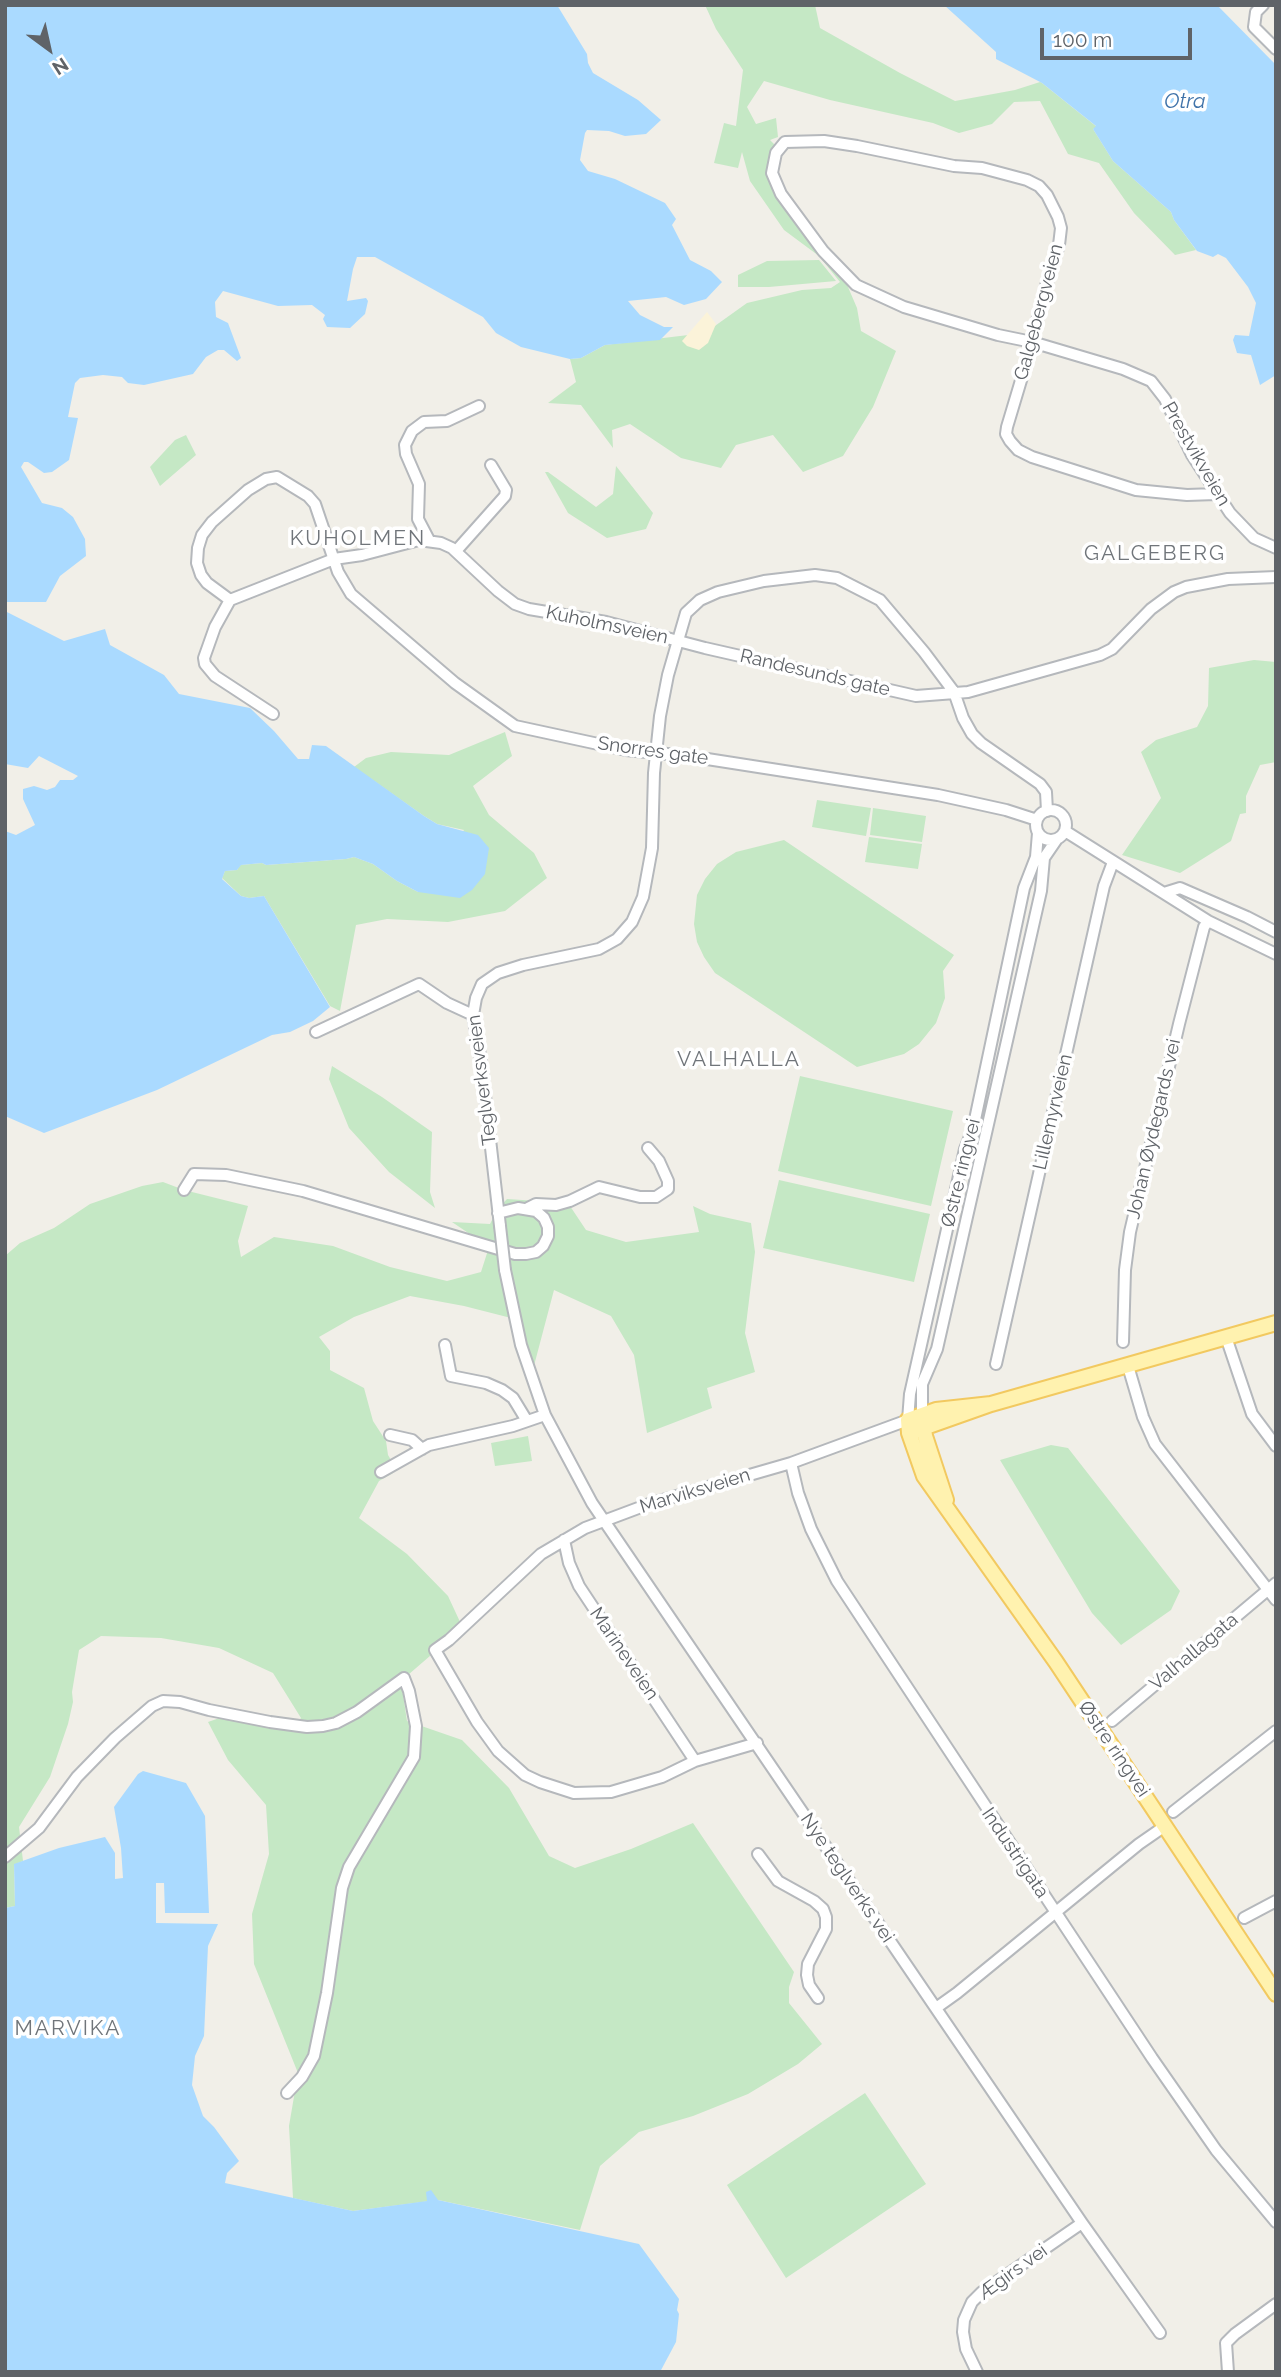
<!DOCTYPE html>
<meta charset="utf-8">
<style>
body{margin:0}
#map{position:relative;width:1281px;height:2377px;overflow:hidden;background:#f1efe8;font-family:Raleway,sans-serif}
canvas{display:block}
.frame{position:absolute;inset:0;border:7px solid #5f6368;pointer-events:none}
.north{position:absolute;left:14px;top:14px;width:70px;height:70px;-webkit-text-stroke:5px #fff;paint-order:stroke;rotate:147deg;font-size:19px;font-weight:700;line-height:28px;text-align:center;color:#5f6368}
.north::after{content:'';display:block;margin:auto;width:24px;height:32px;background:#5f6368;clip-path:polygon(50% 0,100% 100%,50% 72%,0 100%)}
.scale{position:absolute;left:1040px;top:28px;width:152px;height:32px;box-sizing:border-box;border:4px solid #5f6368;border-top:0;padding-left:9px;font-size:21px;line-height:24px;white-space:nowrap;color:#5f6368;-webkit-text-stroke:5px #fff;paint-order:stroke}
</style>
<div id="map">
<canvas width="1281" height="2377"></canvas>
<div class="frame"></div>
<div class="north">N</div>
<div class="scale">100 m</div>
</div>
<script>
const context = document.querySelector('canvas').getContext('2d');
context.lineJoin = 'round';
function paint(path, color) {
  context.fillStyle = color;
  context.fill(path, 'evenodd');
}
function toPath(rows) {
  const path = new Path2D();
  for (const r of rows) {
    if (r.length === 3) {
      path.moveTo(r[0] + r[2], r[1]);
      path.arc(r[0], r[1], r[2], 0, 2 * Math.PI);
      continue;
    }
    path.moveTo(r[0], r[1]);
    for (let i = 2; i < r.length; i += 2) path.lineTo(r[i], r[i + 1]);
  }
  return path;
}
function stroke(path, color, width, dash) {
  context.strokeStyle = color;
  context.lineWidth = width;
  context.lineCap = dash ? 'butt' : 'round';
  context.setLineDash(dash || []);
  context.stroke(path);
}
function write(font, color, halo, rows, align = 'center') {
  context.font = font + ' Raleway,sans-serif';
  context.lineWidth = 7;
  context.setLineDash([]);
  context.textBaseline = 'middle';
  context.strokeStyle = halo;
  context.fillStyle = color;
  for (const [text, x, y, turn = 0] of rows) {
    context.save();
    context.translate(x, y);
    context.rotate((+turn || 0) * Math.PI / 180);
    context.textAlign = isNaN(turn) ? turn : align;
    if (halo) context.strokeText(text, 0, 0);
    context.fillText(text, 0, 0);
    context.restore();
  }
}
const green = toPath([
 [705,5,815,5,820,28,900,73,955,101,1015,90,1040,82,1042,83,1097,127,1093,129,1113,161,1171,212,1174,220,1196,250,1175,255,1134,213,1099,163,1068,154,1040,101,1014,102,992,124,959,133,933,123,830,100,764,81,747,107,756,124,776,118,778,137,770,140,781,151,778,179,845,280,857,308,861,331,896,351,873,407,843,456,803,472,773,435,736,445,721,468,681,458,630,424,612,430,613,448,581,405,548,403,576,382,570,359,581,358,605,345,705,333,747,303,802,290,831,288,840,282,819,256,784,230,750,181,742,152,738,168,714,163,724,123,736,126,743,70,716,29],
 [819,260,836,281,769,287,738,287,738,275,767,261],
 [186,435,196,455,160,486,150,467,175,440],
 [616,466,653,513,646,529,607,538,568,513,545,472,548,472,596,507,613,494],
 [1254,660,1276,662,1276,762,1260,765,1246,796,1246,813,1240,814,1231,841,1180,873,1122,855,1161,798,1141,752,1156,740,1197,727,1208,706,1209,668],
 [505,732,512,756,473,786,489,815,534,853,547,878,505,911,448,922,387,919,356,925,340,1011,330,1006,264,896,249,898,241,896,222,878,225,871,237,870,240,865,262,863,266,865,346,859,354,857,373,864,397,881,418,892,464,830,437,824,424,816,354,767,366,758,391,752,449,755],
 [817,800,871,808,866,836,812,827],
 [873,808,926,816,922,842,870,835],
 [869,837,922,844,918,869,865,862],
 [784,840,954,955,943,971,945,998,936,1023,919,1044,904,1054,857,1067,715,973,704,957,697,942,694,924,697,895,705,879,717,864,736,852],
 [332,1066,382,1097,432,1132,430,1192,435,1208,389,1172,349,1128,329,1079],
 [800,1076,953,1111,931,1206,778,1171],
 [779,1180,930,1214,914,1282,763,1248],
 [163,1182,184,1190,248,1206,238,1241,241,1257,274,1237,333,1246,390,1267,447,1281,481,1272,489,1247,452,1222,490,1224,497,1210,507,1199,568,1203,586,1230,626,1242,699,1232,693,1206,710,1214,751,1223,755,1252,745,1333,755,1372,707,1388,712,1408,647,1433,634,1355,611,1316,554,1290,531,1377,515,1319,464,1306,410,1296,354,1317,319,1337,330,1351,330,1370,364,1388,373,1421,386,1441,388,1455,391,1460,389,1467,393,1473,379,1481,359,1518,407,1554,448,1596,461,1624,445,1643,401,1681,407,1721,462,1740,509,1788,549,1856,575,1868,631,1849,693,1823,794,1972,789,1987,789,2003,822,2044,798,2064,748,2094,693,2116,639,2132,600,2166,580,2230,438,2200,353,2211,293,2198,289,2126,298,2073,254,1964,252,1914,269,1854,266,1805,228,1760,208,1722,231,1714,291,1729,301,1718,273,1673,219,1648,161,1638,101,1636,79,1650,72,1692,73,1702,68,1724,50,1777,19,1827,23,1861,14,1865,15,1906,5,1908,5,1256,20,1243,54,1228,90,1204,142,1186],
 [528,1436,532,1461,495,1466,491,1443],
 [1051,1445,1068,1448,1180,1591,1171,1610,1121,1645,1092,1613,1000,1460],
 [865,2093,926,2184,786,2278,727,2185]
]);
const sand = toPath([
 [707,312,716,324,708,343,699,350,687,346,682,341]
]);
const water = toPath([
 [5,5,557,5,587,54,588,63,593,73,638,100,661,120,646,134,625,136,609,131,587,130,585,133,580,160,588,171,615,179,665,203,676,219,672,225,690,260,711,271,722,282,706,299,684,305,666,297,628,301,640,315,664,327,673,327,660,340,605,345,581,358,570,359,521,347,496,333,483,317,375,257,357,257,353,269,347,301,366,298,368,301,365,314,350,328,327,327,323,319,325,315,312,305,278,306,223,291,215,302,216,317,228,323,241,358,237,361,224,350,218,350,206,357,193,374,144,385,128,383,122,377,103,375,80,378,75,383,68,417,78,418,69,460,52,472,44,473,28,462,24,462,21,467,42,503,62,508,73,517,85,539,86,556,60,576,46,602,5,602],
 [944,5,1217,5,1276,65,1276,375,1260,385,1251,355,1237,353,1233,340,1235,335,1249,336,1256,303,1248,287,1226,258,1218,254,1213,257,1197,251,1174,220,1171,212,1113,161,1093,129,1096,126,1042,83,996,59,996,52],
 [5,611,64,641,105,629,110,645,164,675,179,694,250,708,274,731,298,759,309,759,312,745,326,746,424,816,437,824,478,835,489,848,485,874,472,890,460,898,418,892,397,881,373,864,354,857,346,859,266,865,262,863,241,865,237,870,225,871,222,879,241,896,249,898,264,896,330,1007,313,1021,290,1032,272,1035,157,1090,44,1133,5,1116,5,831,16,835,35,825,23,799,23,789,34,786,47,790,55,787,60,780,73,780,78,776,39,756,28,768,5,764],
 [143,1771,186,1783,205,1816,209,1913,165,1913,164,1883,156,1883,156,1923,218,1924,208,1946,204,2036,195,2056,192,2085,203,2116,214,2127,239,2161,227,2173,225,2183,353,2211,427,2201,426,2192,431,2190,438,2200,639,2244,679,2299,677,2310,679,2314,676,2342,660,2372,5,2372,5,1908,15,1906,14,1864,59,1848,105,1837,115,1853,115,1879,123,1878,121,1848,114,1807,138,1774]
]);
const minor = toPath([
 [1263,5,1256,12,1254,27,1276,49],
 [1216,494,1187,495,1136,490,1032,457,1018,450,1010,441,1006,434,1007,427,1028,357,1032,342,1037,321,1045,289,1059,245,1061,228,1058,217,1047,195,1039,186,1027,180,982,168,954,166,857,146,824,141,785,142,776,153,772,173,781,194,823,251,856,285,904,307,998,335,1032,342,1123,369,1151,381,1165,399,1192,455,1230,513,1254,538,1276,548],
 [429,540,418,519,419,484,406,454,405,445,412,431,424,422,447,421,479,406],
 [456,551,505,496,506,490,491,465],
 [230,600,207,583,201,575,197,563,198,548,202,535,212,522,248,490,266,479,277,477,308,496,315,504,338,572,351,594,455,683,515,726,626,750,688,756,938,795,1006,810,1037,820],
 [273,714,215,676,205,664,204,658,215,627,230,600,334,559,362,555,419,540,441,543,452,548,498,591,515,604,529,609,606,622,705,648,916,696,968,692,1100,655,1112,649,1151,609,1174,592,1186,587,1228,579,1276,577],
 [1051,825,15],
 [1065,831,1208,921,1276,954],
 [1164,893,1180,888,1247,917,1276,932],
 [316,1032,419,984,447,1003,473,1015],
 [184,1190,194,1174,226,1175,303,1191,515,1254,526,1254,536,1252,543,1246,548,1236,548,1227,544,1218,536,1211,518,1208,498,1213],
 [528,1208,536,1204,556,1205,570,1201,599,1187,640,1197,656,1197,668,1189,668,1181,659,1161,648,1148],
 [500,1226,481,1061,473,1015,476,998,482,984,498,973,523,965,599,949,617,939,632,922,643,897,652,848,654,773,660,716,668,675,686,613,700,600,718,592,764,581,815,575,837,578,880,600,924,652,954,692,963,718,972,734,981,743,1040,784,1046,792,1047,811],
 [505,1270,521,1345,545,1415,592,1503,1082,2223,1160,2333],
 [1226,1337,1252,1414,1276,1446],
 [1123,1342,1125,1270,1130,1232,1179,1024,1204,927,1208,921],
 [445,1345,451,1376,486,1383,502,1390,513,1398,527,1421],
 [996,1364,1104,886,1113,862],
 [1128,1366,1143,1417,1155,1444,1276,1600],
 [922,1414,922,1384,937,1349,1041,891,1044,858,1057,839],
 [390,1435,412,1440,422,1449],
 [791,1463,798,1493,811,1529,837,1581,1152,2058,1216,2150,1276,2222],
 [381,1472,429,1445,513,1426,545,1415],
 [564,1540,569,1563,579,1586,695,1761,757,1743],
 [1112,1721,1276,1583],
 [695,1761,662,1777,611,1792,574,1793,540,1782,525,1775,498,1751,477,1722,435,1650,449,1640,541,1554,585,1528,649,1504,791,1463,908,1420,910,1394,965,1149,973,1129,1024,888,1036,857,1038,833],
 [1173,1812,1276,1731],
 [758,1854,778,1881,814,1901,823,1909,826,1917,826,1929,808,1964,807,1975,809,1985,818,1998],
 [5,1857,39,1828,77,1777,115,1738,152,1706,163,1701,180,1702,209,1710,270,1722,307,1727,323,1726,336,1723,357,1712,404,1678,409,1691,416,1726,414,1757,349,1867,342,1888,327,1993,314,2056,302,2077,287,2093],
 [1244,1918,1276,1901],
 [936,2008,957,1993,1139,1844,1165,1826],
 [977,2372,966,2349,963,2332,964,2320,972,2302,982,2292,1082,2223],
 [1228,2372,1226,2343,1235,2334,1276,2304]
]);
const major = toPath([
 [991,1404,936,1410,908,1420,909,1433,924,1476,1056,1662,1276,1994],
 [923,1419,925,1436,946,1500],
 [909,1433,991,1404,1276,1323]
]);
const minorBridge = toPath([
 [500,1226,505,1270]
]);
const streetNames = [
 ["Galgebergveien",1039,312,-75],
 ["Prestvikveien",1196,454,60],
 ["Kuholmsveien",607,625,12],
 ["Randesunds gate",815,673,13],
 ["Snorres gate",653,751,8],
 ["Teglverksveien",482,1080,-97],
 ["Lillemyrveien",1053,1112,-77],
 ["Johan Øydegards vei",1154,1129,-77],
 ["Østre ringvei",961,1173,-76],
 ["Marviksveien",695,1491,-17],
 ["Valhallagata",1194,1652,-40],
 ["Marineveien",624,1654,56],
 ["Østre ringvei",1114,1749,56],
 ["Industrigata",1015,1853,56],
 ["Nye teglverks vei",847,1878,56],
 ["Ægirs vei",1013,2272,-36]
];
const waterNames = [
 ["Otra",1185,102]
];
const neighbourhoodNames = [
 ["KUHOLMEN",358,539],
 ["GALGEBERG",1155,554],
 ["VALHALLA",739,1060],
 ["MARVIKA",68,2029]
];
paint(green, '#c5e8c5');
paint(sand, '#fbf3d9');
paint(water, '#aadaff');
stroke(minor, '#b5b8bc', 14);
stroke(major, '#f2c960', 18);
stroke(minor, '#fff', 10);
stroke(major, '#fff2af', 14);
stroke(minorBridge, '#b5b8bc', 14, []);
stroke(minorBridge, '#fff', 10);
write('19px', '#5f6368', '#fff', streetNames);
write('italic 21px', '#4174aa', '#fff', waterNames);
context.letterSpacing = '2px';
write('21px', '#70757a', '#fff', neighbourhoodNames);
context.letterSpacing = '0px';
</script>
